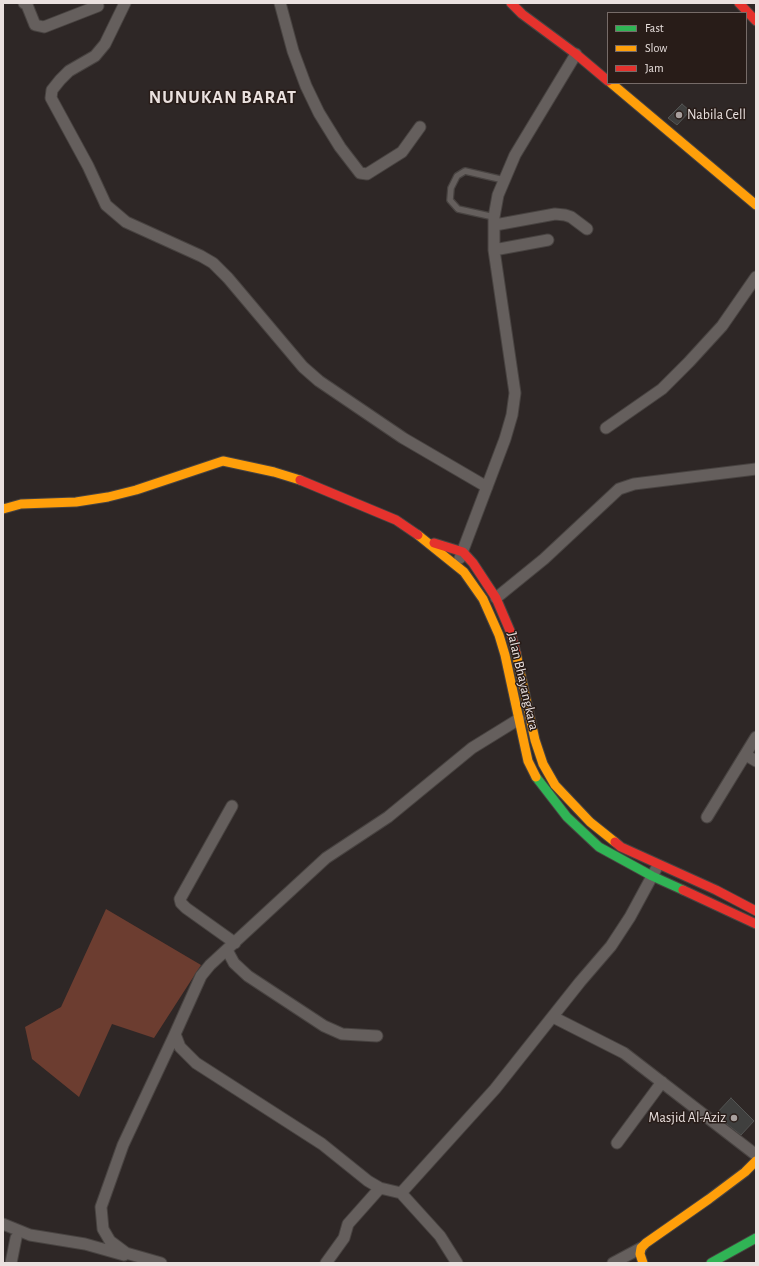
<!DOCTYPE html>
<style>
body{margin:0}
#map{position:relative;width:759px;height:1266px;overflow:hidden;background:#2e2726;font-family:"Alegreya Sans",sans-serif}
canvas{display:block}
.frame{position:absolute;inset:0;border:4px solid #eae1df;pointer-events:none}
.legend{position:absolute;left:607px;top:12px;width:140px;height:72px;box-sizing:border-box;background:#281c18;border:1px solid #766b68;margin:0;padding:5px 7px;list-style:none;font-size:12px;color:#eae1df}
.legend li{display:flex;align-items:center;gap:8px;height:20px}
.legend b{width:20px;border:1px solid #766b68}
</style>
<div id="map">
<canvas width="759" height="1266"></canvas>
<div class="frame"></div>
<ul class="legend">
<li><b style="height:5px;background:#30b455"></b>Fast</li>
<li><b style="height:5px;background:#ff9f0a"></b>Slow</li>
<li><b style="height:5px;background:#e5322d"></b>Jam</li>
</ul>
</div>
<script>
const context = document.querySelector('canvas').getContext('2d');
context.lineJoin = 'round';
function paint(path, color) {
  context.fillStyle = color;
  context.fill(path, 'evenodd');
}
function toPath(rows) {
  const path = new Path2D();
  for (const r of rows) {
    path.moveTo(r[0], r[1]);
    for (let i = 2; i < r.length; i += 2) path.lineTo(r[i], r[i + 1]);
  }
  return path;
}
function stroke(path, color, width, dash) {
  context.strokeStyle = color;
  context.lineWidth = width;
  context.lineCap = dash ? 'butt' : 'round';
  context.setLineDash(dash || []);
  context.stroke(path);
}
function write(font, color, halo, rows, align = 'center') {
  context.font = font + ' "Alegreya Sans",sans-serif';
  context.lineWidth = 3;
  context.setLineDash([]);
  context.textBaseline = 'middle';
  context.strokeStyle = halo;
  context.fillStyle = color;
  for (const [text, x, y, turn = 0] of rows) {
    context.save();
    context.translate(x, y);
    context.rotate((+turn || 0) * Math.PI / 180);
    context.textAlign = isNaN(turn) ? turn : align;
    if (halo) context.strokeText(text, 0, 0);
    context.fillText(text, 0, 0);
    context.restore();
  }
}
const green = toPath([
 [106,909,201,965,154,1038,112,1024,79,1097,32,1059,25,1027,61,1007]
]);
const building = toPath([
 [682,104,690,111,677,125,668,118,682,104],
 [731,1098,754,1121,741,1135,715,1115,731,1098]
]);
const lane = toPath([
 [494,217,458,209,450,200,451,188,457,176,465,171,504,180]
]);
const street = toPath([
 [24,3,27,5,35,25,44,27,98,6],
 [125,3,105,44,95,56,69,71,60,80,52,90,51,98,88,166,106,205,126,222,201,256,213,263,228,278,303,367,319,381,403,438,487,487],
 [280,3,293,51,306,86,319,113,340,147,360,173,367,174,402,152,420,127],
 [495,225,555,214,565,215,571,217,587,229],
 [494,250,548,240],
 [606,428,662,389,689,362,722,326,756,277],
 [460,558,505,439,512,415,515,393,494,250,494,217,498,195,515,155,576,54],
 [496,598,544,559,619,489,634,484,756,469],
 [746,755,756,761],
 [232,806,180,899,181,903,186,908,235,943],
 [707,817,756,737],
 [227,950,234,963,248,976,324,1026,342,1034,377,1036],
 [553,1017,624,1053,756,1155],
 [617,1143,662,1082],
 [401,1193,495,1089,580,982,611,946,630,917,656,869],
 [3,1224,30,1235,85,1244,124,1255],
 [11,1263,16,1238],
 [161,1263,126,1253,110,1241,103,1229,101,1207,123,1145,175,1034],
 [326,1263,344,1238,348,1224,380,1188],
 [457,1263,440,1236,401,1193,380,1188,368,1181,322,1144,196,1063,180,1047,175,1034,201,976,210,965,326,858,388,817,472,748,519,719],
 [613,1263,641,1248]
]);
const fast = toPath([
 [536,777,567,817,599,847,652,876,683,890],
 [711,1263,756,1238]
]);
const slow = toPath([
 [611,83,756,205],
 [3,509,21,504,76,502,108,497,136,490,223,461,274,472,300,480],
 [418,535,464,572,483,599,499,635,505,655,528,761,536,777],
 [516,653,535,740,543,764,555,785,590,822,615,842],
 [643,1263,640,1254,641,1248,646,1243,709,1199,745,1172,756,1161]
]);
const jam = toPath([
 [511,3,522,14,576,54,608,81],
 [739,3,756,21],
 [300,480,396,520,418,535],
 [434,543,463,552,473,563,496,598,511,633,516,653],
 [615,842,621,847,716,890,756,911],
 [683,890,756,924]
]);
const markers = [
 [679,115,4,"#a8a09e"],
 [734,1118,4,"#a8a09e"]
];
const poiNames = [
 ["Nabila Cell",687,115],
 ["Masjid Al-Aziz",726,1118,"right"]
];
const streetNames = [
 ["Jalan Bhayangkara",523,681,77]
];
const districtNames = [
 ["NUNUKAN BARAT",223,98]
];
paint(green, '#6c3d30');
paint(building, '#3f3f3e');
stroke(building, '#535453', 1);
stroke(lane, '#484341', 8);
stroke(street, '#484341', 13);
stroke(fast, '#484341', 11);
stroke(slow, '#484341', 11);
stroke(jam, '#484341', 11);
stroke(lane, '#655f5d', 5.5);
stroke(street, '#655f5d', 11);
stroke(fast, '#30b455', 9);
stroke(slow, '#ff9f0a', 9);
stroke(jam, '#e5322d', 9);
for (const [x, y, r, color] of markers) {
  const dot = new Path2D();
  dot.arc(x, y, r, 0, 2 * Math.PI);
  context.fillStyle = color;
  context.fill(dot);
  stroke(dot, '#281c18', 1.5);
}
write('14px', '#eae1df', '#281c18', poiNames, 'left');
write('14px', '#eae1df', '#281c18', streetNames);
context.letterSpacing = '1px';
write('bold 18px', '#eae1df', '#281c18', districtNames);
context.letterSpacing = '0px';
</script>
